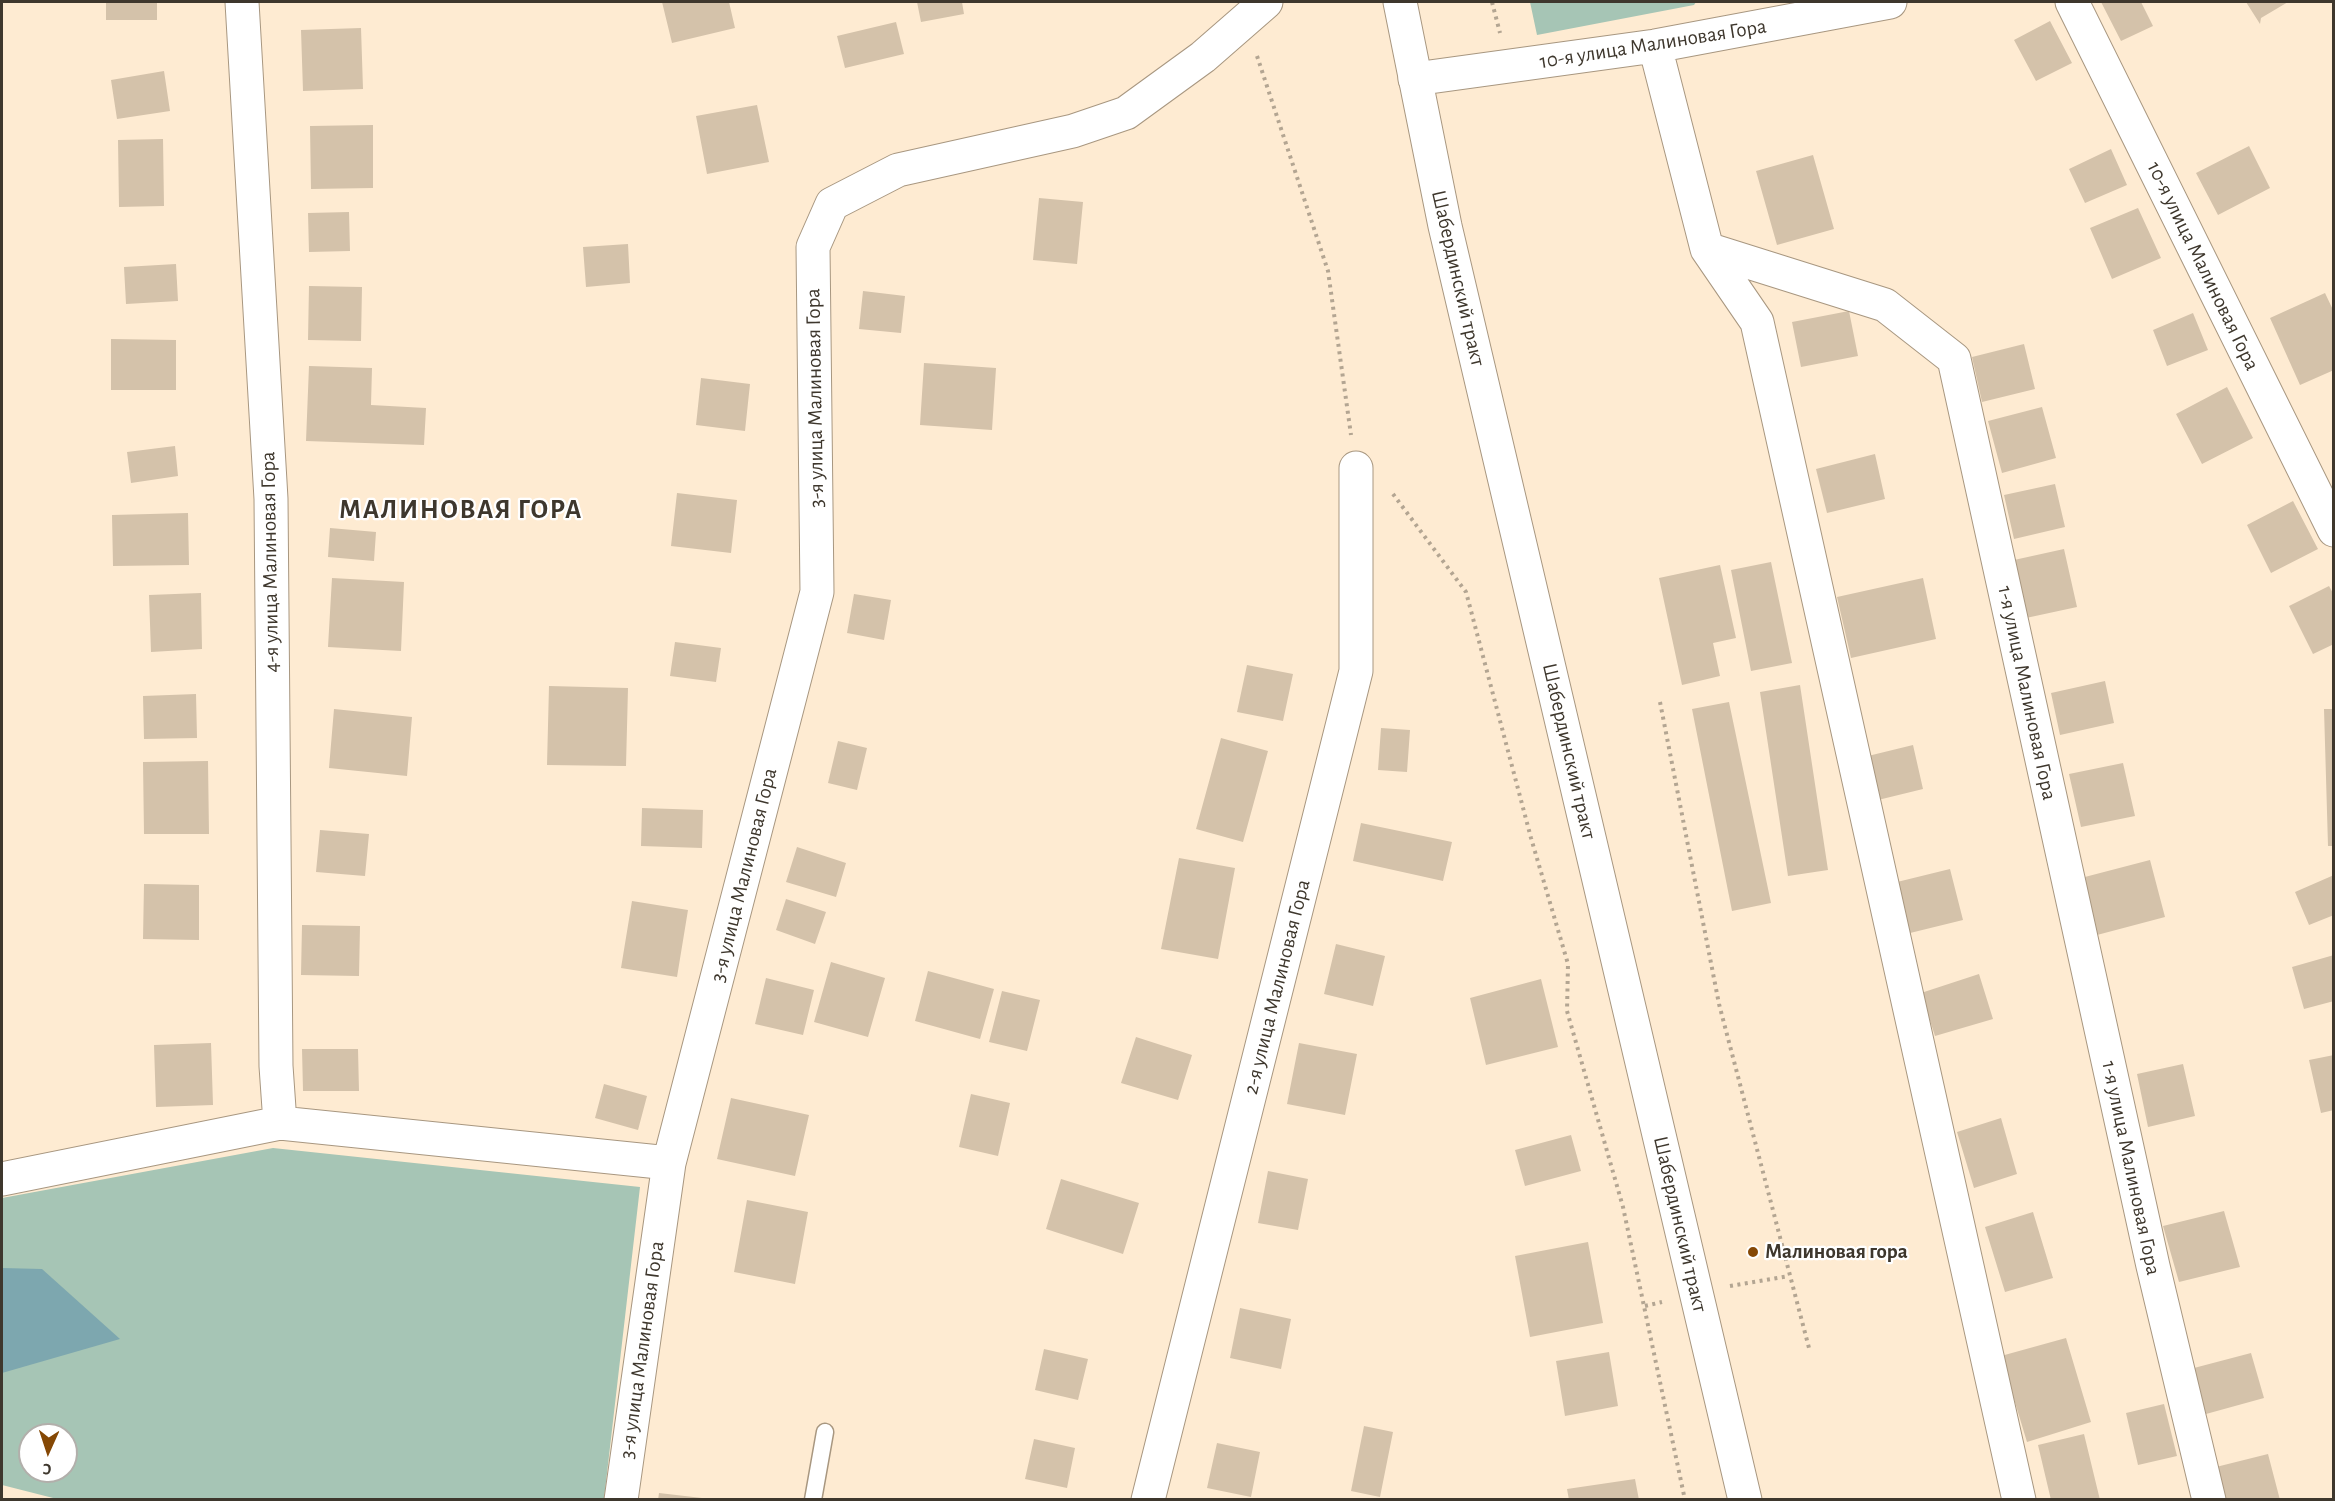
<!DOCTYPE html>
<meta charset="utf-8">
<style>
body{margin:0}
#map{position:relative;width:2335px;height:1501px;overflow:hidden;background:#feebd2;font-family:"Alegreya Sans",sans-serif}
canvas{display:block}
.frame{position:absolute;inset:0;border:3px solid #3e372d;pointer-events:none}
.north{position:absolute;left:18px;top:1423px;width:60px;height:60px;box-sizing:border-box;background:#fff;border:2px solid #b2afab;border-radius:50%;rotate:183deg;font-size:16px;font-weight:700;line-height:24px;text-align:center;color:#3e372d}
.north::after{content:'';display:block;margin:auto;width:21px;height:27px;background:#854805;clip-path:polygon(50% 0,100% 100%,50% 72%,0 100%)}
</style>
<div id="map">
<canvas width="2335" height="1501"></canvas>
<div class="frame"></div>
<div class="north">С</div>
</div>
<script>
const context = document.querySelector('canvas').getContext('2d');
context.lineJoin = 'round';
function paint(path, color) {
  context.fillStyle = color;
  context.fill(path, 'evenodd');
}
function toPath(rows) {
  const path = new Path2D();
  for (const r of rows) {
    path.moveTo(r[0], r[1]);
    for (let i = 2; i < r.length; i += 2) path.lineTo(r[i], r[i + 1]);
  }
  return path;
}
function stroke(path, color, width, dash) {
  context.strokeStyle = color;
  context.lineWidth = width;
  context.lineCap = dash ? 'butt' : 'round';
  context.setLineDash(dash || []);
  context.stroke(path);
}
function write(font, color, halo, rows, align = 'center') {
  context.font = font + ' "Alegreya Sans",sans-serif';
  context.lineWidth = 4.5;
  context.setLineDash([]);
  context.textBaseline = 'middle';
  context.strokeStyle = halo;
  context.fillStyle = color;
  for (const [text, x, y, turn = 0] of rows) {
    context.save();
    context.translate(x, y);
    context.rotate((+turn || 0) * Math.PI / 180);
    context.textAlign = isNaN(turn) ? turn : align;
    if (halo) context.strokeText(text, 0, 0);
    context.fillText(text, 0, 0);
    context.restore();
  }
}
const green = toPath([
 [1530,2,1696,2,1694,5,1537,35],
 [273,1148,640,1187,604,1499,61,1500,2,1485,2,1198],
 [30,1435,66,1435,66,1471,30,1471]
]);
const water = toPath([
 [2,1268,42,1269,120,1339,2,1373]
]);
const building = toPath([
 [106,2,157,2,157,20,106,20],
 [662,2,729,2,735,28,672,43],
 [917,2,962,2,964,14,921,22],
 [2101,2,2141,2,2153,26,2121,41],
 [2246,2,2288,2,2261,18,2260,24],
 [2050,21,2072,63,2036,81,2014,40],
 [896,22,904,54,845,68,837,36],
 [361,28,363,89,303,91,301,30],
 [164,71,170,111,117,119,111,80],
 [757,105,769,162,707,174,696,116],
 [373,125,373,188,311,189,310,126],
 [163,139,164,206,119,207,118,140],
 [2249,146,2270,188,2218,215,2196,173],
 [2111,149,2127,185,2085,203,2069,169],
 [1813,155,1834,229,1777,245,1756,171],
 [1039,198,1083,202,1077,264,1033,260],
 [2138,208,2161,258,2112,279,2090,228],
 [349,212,350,251,309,252,308,213],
 [628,244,630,283,586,287,583,247],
 [176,264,178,301,126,304,124,267],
 [309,286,362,287,361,341,308,340],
 [863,291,905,296,901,333,859,329],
 [2325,293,2334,312,2334,370,2300,385,2270,318],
 [1849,311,1858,356,1801,367,1792,322],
 [2193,313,2208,350,2167,366,2153,330],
 [111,339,176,340,176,390,111,390],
 [2024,344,2035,389,1982,402,1972,357],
 [924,363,996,368,992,430,920,425],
 [309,366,372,368,371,405,426,408,424,445,306,441],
 [701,378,750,384,745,431,696,425],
 [2227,387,2253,438,2202,464,2176,414],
 [2042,407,2056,458,2002,473,1988,421],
 [175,446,178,476,131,483,127,452],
 [1875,454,1885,499,1827,513,1816,469],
 [2055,484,2065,527,2014,539,2004,495],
 [677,493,737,500,731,553,671,546],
 [2293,501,2318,549,2271,573,2247,525],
 [188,513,189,565,113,566,112,515],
 [330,528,376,532,374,561,328,557],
 [2064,549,2077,607,2026,618,2014,560],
 [1771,562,1792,663,1751,671,1731,570],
 [1720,565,1736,638,1713,643,1720,676,1682,685,1659,578],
 [332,578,404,582,401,651,328,647],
 [1923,578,1936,639,1851,658,1837,597],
 [2329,586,2334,595,2334,644,2313,654,2289,606],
 [201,593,202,649,151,652,149,595],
 [854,594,891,600,884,640,847,633],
 [675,642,721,648,716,682,670,676],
 [1247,665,1293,674,1283,721,1237,712],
 [2105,681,2114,723,2060,735,2051,693],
 [1800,685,1828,870,1788,876,1760,692],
 [549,686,628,688,626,766,547,765],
 [196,694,197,738,144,739,143,696],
 [1729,702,1771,903,1732,911,1692,709],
 [334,709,412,717,407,776,329,768],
 [2324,709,2334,709,2334,846,2328,846],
 [1381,728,1410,730,1407,772,1378,770],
 [1221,738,1268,751,1243,842,1196,829],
 [838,741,867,748,857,790,828,783],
 [1913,745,1923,789,1878,800,1868,756],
 [208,761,209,834,144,834,143,762],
 [2123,763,2135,816,2081,827,2069,774],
 [642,808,703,810,702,848,641,846],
 [1361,823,1452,842,1443,881,1353,861],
 [320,830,369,834,365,876,316,872],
 [797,847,846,863,836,897,786,882],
 [1179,858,1235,868,1218,959,1161,949],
 [2150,860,2165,917,2097,935,2081,878],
 [1950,869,1963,920,1906,934,1893,883],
 [2334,875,2334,915,2309,925,2295,892],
 [144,884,199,885,199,940,143,939],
 [786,899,826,912,815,944,776,930],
 [632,901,688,910,677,977,621,968],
 [302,925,360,926,359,976,301,975],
 [1336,944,1385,956,1373,1006,1324,994],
 [2334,955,2334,1001,2304,1009,2292,967],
 [831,962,885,978,868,1037,814,1022],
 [928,971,994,989,980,1039,915,1021],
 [1979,974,1993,1019,1935,1036,1921,993],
 [766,978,814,990,803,1035,755,1024],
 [1541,979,1558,1047,1486,1065,1470,998],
 [1002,991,1040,1000,1027,1051,989,1042],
 [1136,1037,1192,1055,1178,1100,1121,1083],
 [211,1043,213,1105,156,1107,154,1045],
 [1299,1043,1357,1054,1345,1115,1287,1104],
 [302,1049,358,1049,359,1091,303,1091],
 [2334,1055,2334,1110,2321,1113,2309,1060],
 [2183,1064,2195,1116,2148,1127,2137,1074],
 [604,1084,647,1096,638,1130,595,1118],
 [971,1094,1010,1103,998,1156,959,1147],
 [731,1098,809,1115,795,1176,717,1159],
 [2001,1118,2017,1174,1974,1188,1957,1132],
 [1571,1135,1581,1171,1525,1186,1515,1150],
 [1268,1171,1308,1179,1298,1230,1258,1223],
 [1061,1179,1139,1203,1123,1254,1046,1229],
 [747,1200,808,1212,795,1284,734,1272],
 [2224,1211,2240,1267,2179,1282,2163,1226],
 [2033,1212,2053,1278,2005,1292,1985,1227],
 [1588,1242,1603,1323,1530,1337,1515,1256],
 [1240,1308,1291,1319,1281,1369,1230,1358],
 [2066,1338,2091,1422,2027,1442,2001,1356],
 [1044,1349,1088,1359,1078,1400,1035,1390],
 [1609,1352,1618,1406,1565,1416,1556,1361],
 [2251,1353,2264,1398,2206,1414,2194,1368],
 [2164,1404,2177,1456,2138,1465,2126,1413],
 [1364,1426,1393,1432,1380,1497,1351,1491],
 [2084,1434,2100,1500,2051,1500,2038,1445],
 [1034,1439,1075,1448,1067,1488,1025,1479],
 [1217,1443,1260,1452,1251,1497,1207,1488],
 [2268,1454,2280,1500,2225,1500,2216,1467],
 [1635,1479,1639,1500,1569,1500,1567,1489],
 [659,1493,702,1498,702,1500,658,1500]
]);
const path = toPath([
 [1492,2,1500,33],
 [1257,56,1328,271,1351,435],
 [1393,494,1466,592,1531,838,1568,964,1567,1011,1623,1207,1685,1500],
 [1660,702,1719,1004,1809,1348],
 [1730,1286,1789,1276],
 [1645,1306,1662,1302]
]);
const lane = toPath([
 [813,1500,825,1432]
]);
const street = toPath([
 [242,2,271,499,276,1066,280,1123],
 [2072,2,2334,530],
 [1655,46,1707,249,1885,305,1954,359,2153,1266,2209,1500],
 [1415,79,1655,46,1890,2],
 [1707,249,1757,322,2019,1500],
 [2,1179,280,1123,669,1163],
 [621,1500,669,1163,817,592,813,247,832,204,898,170,1073,131,1126,113,1203,57,1266,2],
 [1148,1500,1356,671,1356,468]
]);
const secondary = toPath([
 [1400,2,1445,226,1745,1500]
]);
const markers = [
 [1753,1252,6,"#854805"]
];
const streetNames = [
 ["10-я улица Малиновая Гора",1653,44,-9],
 ["10-я улица Малиновая Гора",2203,266,64],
 ["Шабердинский тракт",1458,278,77],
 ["3-я улица Малиновая Гора",815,398,-91],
 ["4-я улица Малиновая Гора",270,562,-91],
 ["1-я улица Малиновая Гора",2027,693,78],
 ["Шабердинский тракт",1569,751,77],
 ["3-я улица Малиновая Гора",744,875,-76],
 ["2-я улица Малиновая Гора",1277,987,-76],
 ["1-я улица Малиновая Гора",2131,1168,78],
 ["Шабердинский тракт",1680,1224,77],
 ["3-я улица Малиновая Гора",642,1350,-82]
];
const poiNames = [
 ["Малиновая гора",1765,1252]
];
const districtNames = [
 ["МАЛИНОВАЯ ГОРА",461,510]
];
paint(green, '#a6c5b5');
paint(water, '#7da7af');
paint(building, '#d4c2aa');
stroke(lane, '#a89780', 19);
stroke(street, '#a89780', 35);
stroke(secondary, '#a89780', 35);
stroke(path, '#b3a592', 4, [3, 4.5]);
stroke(lane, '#fff', 16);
stroke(street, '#fff', 33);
stroke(secondary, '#fff', 33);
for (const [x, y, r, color] of markers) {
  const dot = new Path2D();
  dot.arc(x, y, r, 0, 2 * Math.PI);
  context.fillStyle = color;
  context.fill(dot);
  stroke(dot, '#fff', 2);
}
write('21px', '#3e372d', '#fff', streetNames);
write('bold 21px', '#3e372d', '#fff', poiNames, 'left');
context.letterSpacing = '1.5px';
write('bold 27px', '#3e372d', '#fff', districtNames);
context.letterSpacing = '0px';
</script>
